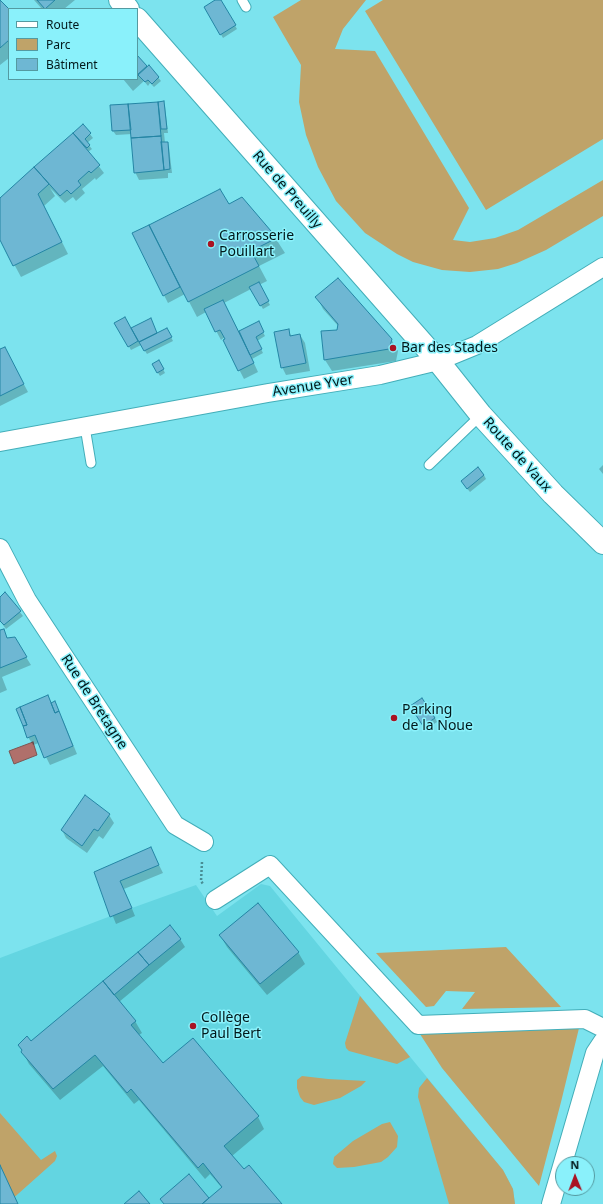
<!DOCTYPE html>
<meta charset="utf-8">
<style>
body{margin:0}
#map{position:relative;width:603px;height:1204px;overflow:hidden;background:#7ce3ee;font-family:"Noto Sans",sans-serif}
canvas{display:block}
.legend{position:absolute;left:8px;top:8px;width:130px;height:72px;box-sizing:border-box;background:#8af1fb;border:1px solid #549aa1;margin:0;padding:5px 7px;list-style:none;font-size:12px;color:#02181a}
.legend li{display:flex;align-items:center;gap:8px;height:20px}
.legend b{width:20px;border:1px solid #549aa1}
.north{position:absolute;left:555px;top:1156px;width:40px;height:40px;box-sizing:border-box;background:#8af1fb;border:1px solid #549aa1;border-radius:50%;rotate:359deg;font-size:11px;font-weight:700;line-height:16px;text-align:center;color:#02181a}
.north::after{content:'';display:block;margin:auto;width:14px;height:18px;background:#a91322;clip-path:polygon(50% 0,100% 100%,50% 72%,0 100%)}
</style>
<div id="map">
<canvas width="603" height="1204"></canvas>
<ul class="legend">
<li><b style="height:5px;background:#fff"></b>Route</li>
<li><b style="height:11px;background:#bfa369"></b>Parc</li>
<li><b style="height:11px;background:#6eb7d3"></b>Bâtiment</li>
</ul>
<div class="north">N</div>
</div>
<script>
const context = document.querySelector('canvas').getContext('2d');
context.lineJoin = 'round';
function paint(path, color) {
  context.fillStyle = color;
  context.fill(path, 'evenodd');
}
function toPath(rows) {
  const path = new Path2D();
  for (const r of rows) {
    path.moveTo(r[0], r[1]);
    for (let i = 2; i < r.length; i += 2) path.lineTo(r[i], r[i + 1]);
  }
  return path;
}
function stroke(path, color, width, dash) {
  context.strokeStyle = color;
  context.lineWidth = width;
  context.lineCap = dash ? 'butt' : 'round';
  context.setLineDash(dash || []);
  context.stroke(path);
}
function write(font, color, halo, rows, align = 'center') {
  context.font = font + ' "Noto Sans",sans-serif';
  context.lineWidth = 3;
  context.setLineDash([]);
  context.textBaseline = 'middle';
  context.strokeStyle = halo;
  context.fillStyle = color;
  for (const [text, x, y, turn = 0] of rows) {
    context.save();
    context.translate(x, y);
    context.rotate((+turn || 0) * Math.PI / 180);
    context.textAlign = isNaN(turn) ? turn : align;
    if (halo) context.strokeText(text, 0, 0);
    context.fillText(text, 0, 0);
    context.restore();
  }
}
const built = toPath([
 [261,884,270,886,503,1170,513,1189,515,1204,0,1204,0,958,132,908,196,885,217,916]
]);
const green = toPath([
 [301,0,366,0,343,29,335,49,375,51,469,208,453,240,470,242,495,238,518,230,603,180,603,216,546,250,517,263,498,269,470,272,442,270,413,262,397,254,365,233,336,201,318,167,306,135,299,102,301,65,273,17],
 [383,0,603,0,603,139,486,210,365,11],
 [506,947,561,1007,462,1009,475,992,446,991,434,1006,426,1007,376,953],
 [360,996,410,1057,397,1064,349,1051,346,1048,345,1043],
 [580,1024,561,1102,539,1186,442,1068,418,1031],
 [302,1076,328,1079,366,1081,361,1086,340,1098,314,1105,304,1102,300,1097,297,1088,297,1080],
 [427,1078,503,1170,513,1189,515,1204,449,1204,418,1097,419,1088],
 [0,1113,41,1160,55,1151,57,1156,55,1161,9,1202,0,1204],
 [390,1122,398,1136,397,1147,388,1157,381,1162,354,1167,337,1168,333,1164,334,1157,353,1141,382,1124]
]);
const water = toPath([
 [33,742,37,755,14,764,9,751,33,742]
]);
const shadow = toPath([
 [0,0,9,10,9,58,0,65],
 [34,0,75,0,64,9,42,9],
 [217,0,220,0,237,29,223,38,205,8],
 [137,56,147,68,149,66,161,81,154,87,150,83,148,86,144,81,133,91,123,79,137,79],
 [163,103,165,106,168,133,164,133,165,143,167,143,169,147,172,173,168,173,168,178,139,180,135,172,132,134,116,135,113,131,111,106],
 [83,125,93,138,87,143,92,149,88,152,104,173,96,180,95,178,82,189,85,193,76,201,73,197,65,203,50,188,55,196,44,206,68,254,21,277,0,238,0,199],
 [220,191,228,205,241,198,276,239,285,253,259,266,267,281,259,285,270,305,263,309,251,289,224,303,239,332,258,323,265,336,257,341,263,353,252,359,258,372,244,379,224,340,227,339,225,337,221,340,206,312,197,317,185,294,168,303,133,234],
 [317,297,391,339,398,351,396,361,332,371,325,360,339,327,323,309],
 [150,319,157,334,167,329,173,341,147,354,141,345,131,350,116,323,130,329],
 [288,330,292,337,300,335,305,343,310,371,286,375,282,367],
 [0,350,9,356,28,392,0,406],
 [159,361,165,373,160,376,153,365],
 [603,465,603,474,599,469],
 [484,475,486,479,470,492,464,485],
 [5,593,23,616,6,629,0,621,0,598],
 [3,630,8,639,14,638,31,665,2,677,7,690,0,693,0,631],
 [48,697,63,720,77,754,50,765,39,743,33,745,28,737],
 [412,706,435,718,437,722,426,729],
 [109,815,114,823,103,839,99,836,87,853,66,838,62,830],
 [151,849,163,873,124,889,135,916,116,924,95,872],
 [220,935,298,952,305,964,267,995,227,947],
 [180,939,185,947,119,1002,135,1021,142,1033,139,1035,163,1064,258,1117,264,1129,232,1156,244,1171,280,1204,164,1204,161,1199,189,1175,209,1199,222,1188,210,1174,205,1179,139,1100,134,1104,103,1066,60,1100,29,1064,19,1045,31,1043]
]);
const building = toPath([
 [0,0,9,9,9,40,0,48,0,0],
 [37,0,55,0,45,9,37,0],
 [215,0,221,0,236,25,220,35,204,7,215,0],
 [137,55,147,66,137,75,137,55],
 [149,65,159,77,152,84,148,80,145,82,138,75,149,65],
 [164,101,167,129,161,129,158,102,164,101],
 [158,102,161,136,131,138,128,104,158,102],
 [128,104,131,130,112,131,110,105,128,104],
 [83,124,91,133,85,139,90,145,87,148,73,133,83,124],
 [73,133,100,165,91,173,89,171,78,181,81,185,71,194,67,190,60,196,34,167,73,133],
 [161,136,164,170,134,173,131,138,161,136],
 [161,142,168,142,170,169,164,170,161,142],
 [34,167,49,184,38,194,62,242,13,266,0,240,0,198,34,167],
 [220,189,229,204,242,197,277,238,251,251,259,266,188,302,149,225,220,189],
 [149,225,180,287,163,296,132,233,149,225],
 [338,278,392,339,389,349,324,360,321,331,337,330,338,324,315,297,338,278],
 [259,282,269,301,260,306,249,287,259,282],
 [223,300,254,363,238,371,223,340,225,339,220,330,215,332,204,309,223,300],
 [125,317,138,341,128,347,114,323,125,317],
 [151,318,157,333,139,342,131,328,151,318],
 [259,321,264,332,256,337,262,349,250,355,239,331,259,321],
 [167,328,172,337,144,351,139,342,167,328],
 [289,329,290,336,300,334,306,363,281,368,274,332,289,329],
 [5,347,24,384,0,396,0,349,5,347],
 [159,360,164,369,157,373,152,364,159,360],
 [478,467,484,475,467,489,461,481,478,467],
 [5,592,21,611,4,625,0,621,0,597,5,592],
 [4,629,7,638,15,637,27,657,0,668,0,630,4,629],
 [48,695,55,713,59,711,73,746,44,758,35,735,27,738,23,726,27,725,20,707,48,695],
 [422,698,435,718,423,726,410,706,422,698],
 [55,701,59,711,55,713,51,703,55,701],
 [20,707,27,725,23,726,16,709,20,707],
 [85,795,110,814,98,831,94,829,82,846,61,830,85,795],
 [151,847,159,865,120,881,132,908,110,917,94,872,151,847],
 [258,903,299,952,260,984,219,935,258,903],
 [170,925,181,939,149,965,138,952,170,925],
 [138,952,149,965,114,995,103,981,138,952],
 [103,981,136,1021,131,1025,163,1063,193,1038,259,1116,224,1146,244,1169,249,1165,282,1204,202,1204,222,1187,203,1163,198,1168,131,1089,127,1093,95,1055,53,1089,21,1052,22,1050,18,1045,27,1036,31,1041,103,981],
 [0,1165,18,1204,0,1204,0,1165],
 [189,1174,209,1198,202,1204,164,1204,160,1199,189,1174],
 [139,1191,150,1204,124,1204,139,1191]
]);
const path = toPath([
 [202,862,201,881,203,884]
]);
const lane = toPath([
 [242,0,246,7],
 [85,427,91,463],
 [429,465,481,415]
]);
const street = toPath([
 [0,442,268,393,380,375,438,361,477,345,603,267],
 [0,548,27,600,175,825,204,842],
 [215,900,270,865,418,1025,585,1019,603,1028],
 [551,1204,595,1053,603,1041]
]);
const secondary = toPath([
 [120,0,128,9],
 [137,19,438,361,481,415,553,494,603,543]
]);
const markers = [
 [211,244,4,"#a91322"],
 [393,348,4,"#a91322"],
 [394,718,4,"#a91322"],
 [193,1026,4,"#a91322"]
];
const streetNames = [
 ["Rue de Preuilly",287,190,49],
 ["Avenue Yver",313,386,-9],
 ["Route de Vaux",517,455,48],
 ["Rue de Bretagne",94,702,57]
];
const poiNames = [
 ["Carrosserie",219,236],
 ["Pouillart",219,252],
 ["Bar des Stades",401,348],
 ["Parking",402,710],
 ["de la Noue",402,726],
 ["Collège",201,1018],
 ["Paul Bert",201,1034]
];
paint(built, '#63d5e1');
paint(green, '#bfa369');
paint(water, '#b0706b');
stroke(water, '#7c5653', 1);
paint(shadow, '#0003');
paint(building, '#6eb7d3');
stroke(building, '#2485a4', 1);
stroke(lane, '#43aeb9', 11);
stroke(street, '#43aeb9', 20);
stroke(secondary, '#43aeb9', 24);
stroke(path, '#488d94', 2.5, [2, 2]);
stroke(lane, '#fff', 9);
stroke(street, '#fff', 18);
stroke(secondary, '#fff', 22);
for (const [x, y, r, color] of markers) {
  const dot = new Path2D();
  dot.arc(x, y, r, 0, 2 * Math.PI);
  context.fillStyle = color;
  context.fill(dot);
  stroke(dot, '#8af1fb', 1.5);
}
write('14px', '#02181a', '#8af1fb', streetNames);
write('14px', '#02181a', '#8af1fb', poiNames, 'left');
</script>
